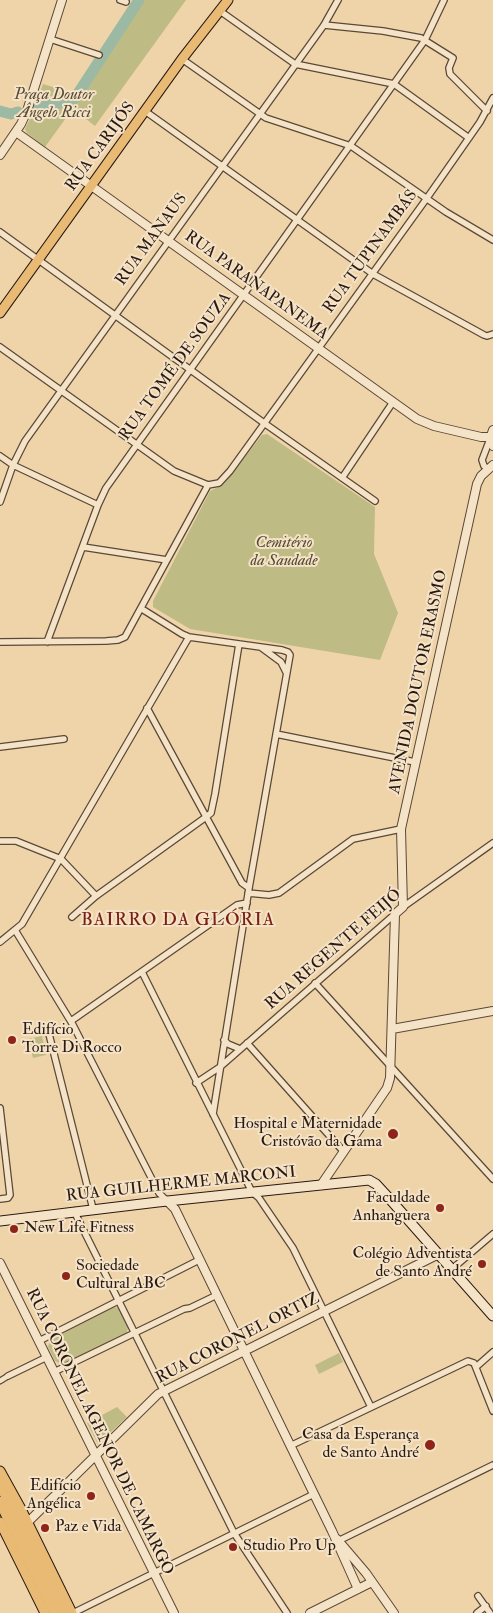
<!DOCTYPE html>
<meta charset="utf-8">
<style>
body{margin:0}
canvas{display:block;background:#efd4a9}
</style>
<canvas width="493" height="1613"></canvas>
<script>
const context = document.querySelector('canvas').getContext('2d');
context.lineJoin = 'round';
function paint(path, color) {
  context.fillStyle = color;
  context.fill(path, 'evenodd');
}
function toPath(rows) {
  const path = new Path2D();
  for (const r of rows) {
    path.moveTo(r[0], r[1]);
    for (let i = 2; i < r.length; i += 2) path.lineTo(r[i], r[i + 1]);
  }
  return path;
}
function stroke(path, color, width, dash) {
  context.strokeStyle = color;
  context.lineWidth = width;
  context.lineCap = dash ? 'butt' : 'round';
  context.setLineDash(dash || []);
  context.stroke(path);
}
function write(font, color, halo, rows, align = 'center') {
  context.font = font + ' "IM FELL Double Pica",serif';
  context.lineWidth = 4;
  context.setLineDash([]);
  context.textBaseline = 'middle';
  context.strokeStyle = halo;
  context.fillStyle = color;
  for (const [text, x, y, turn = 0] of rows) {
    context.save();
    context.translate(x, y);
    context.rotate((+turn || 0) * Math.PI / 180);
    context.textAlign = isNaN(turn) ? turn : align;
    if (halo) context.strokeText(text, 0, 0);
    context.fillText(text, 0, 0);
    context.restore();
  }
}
const green = toPath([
 [144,0,186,0,95,126,77,112,71,111,45,147,27,133,25,129,33,113,43,84,76,94,72,100,77,100],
 [267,434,375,507,374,554,398,613,380,660,190,629,153,607,153,601,210,491,224,484,262,435],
 [42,1036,46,1055,33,1058,28,1039],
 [114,1307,118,1308,128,1327,127,1333,64,1363,59,1363,55,1361,48,1347,50,1340],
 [339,1353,343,1362,319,1374,315,1365],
 [117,1407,127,1417,98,1444,87,1423]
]);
const river = toPath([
 [37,107,67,101,75,98,139,0],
 [0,111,11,114,18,112]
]);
const pedestrian = toPath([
 [0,1381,8,1376]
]);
const minor = toPath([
 [120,0,126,2],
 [220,11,295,64,394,84,469,138],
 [324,25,383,31,421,38,453,58,449,68,450,74,487,111],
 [50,39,99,55],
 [182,59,266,118,351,146,446,212,493,240],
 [145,111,373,274,484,335,487,336,493,334],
 [0,232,264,423,375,501],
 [0,347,174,471,208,485,219,483,230,471,427,198,480,122,493,98],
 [0,456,13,465,98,505],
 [489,469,484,466,482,460,490,439],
 [342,478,393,402],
 [0,502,13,465,25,441,324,25,338,0],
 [83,547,167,560],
 [142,609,182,634,189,637,282,650,288,652,290,655,249,888,213,1114],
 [0,642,106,641,118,640,125,637,208,485],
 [47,642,98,505,106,488,425,40,444,0],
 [262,648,281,662,286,672],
 [147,708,242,883,249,888],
 [276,734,415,762],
 [0,747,64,739],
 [0,841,16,841,61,859,96,896],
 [248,893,269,895,279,893,353,839,401,829],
 [403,907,493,843],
 [72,917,96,896,206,817,211,813,215,794,239,644],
 [15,930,73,1025,159,1193,167,1201],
 [0,942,22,924,189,637],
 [142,972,252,1192,259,1198,293,1248,371,1407],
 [315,983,493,1179],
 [71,1021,237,905,247,903],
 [49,1034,93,1209],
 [224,1040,228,1044,240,1049],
 [247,1043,343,1151],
 [196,1083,220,1067,395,914],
 [0,1108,10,1195,8,1198,0,1199],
 [74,1211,234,1533,287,1613],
 [452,1269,493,1234],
 [39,1341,199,1260],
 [476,1367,493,1352],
 [54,1372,184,1309,190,1308,217,1295],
 [8,1376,47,1357],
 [290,1446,468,1361,474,1363,493,1411],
 [336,1542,493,1465],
 [478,1596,490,1613],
 [73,1613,314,1494],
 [477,1613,486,1606]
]);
const tertiary = toPath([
 [16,132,417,419,434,426,481,437,491,437],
 [0,155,21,124,27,111,62,0],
 [493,430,490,439,493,446],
 [392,1029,493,1011],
 [321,1185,387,1088,390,1078,395,914,403,907,401,829,477,484,481,476,493,465],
 [167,1201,175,1209,332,1531,358,1589],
 [0,1263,174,1613],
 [28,1522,158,1394,439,1254],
 [337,1539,366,1573,394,1613],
 [310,1613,372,1582]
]);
const secondary = toPath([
 [0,1221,158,1202,369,1180,376,1184,388,1197,493,1316]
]);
const primary = toPath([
 [0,313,182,59,228,0],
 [0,1471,21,1509,72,1613],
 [0,1522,45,1613]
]);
const trunk = toPath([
 [0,1484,63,1613],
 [0,1502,55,1613]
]);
const markers = [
 [12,1040,5,"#8f2418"],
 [393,1134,6,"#8f2418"],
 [440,1208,5,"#8f2418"],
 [14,1229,5,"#8f2418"],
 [482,1264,5,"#8f2418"],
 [66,1276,5,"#8f2418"],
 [430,1445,6,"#8f2418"],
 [91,1496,5,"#8f2418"],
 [45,1528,5,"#8f2418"],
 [233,1547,5,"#8f2418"]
];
const parkNames = [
 ["Praça Doutor",54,96],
 ["Ângelo Ricci",54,114],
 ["Cemitério",284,544],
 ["da Saudade",284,562]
];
const streetNames = [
 ["RUA CARIJÓS",101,147,-54],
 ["RUA MANAUS",152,240,-54],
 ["RUA TUPINAMBÁS",371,252,-54],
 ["RUA PARANAPANEMA",256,286,36],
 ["RUA TOMÉ DE SOUZA",176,367,-54],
 ["AVENIDA DOUTOR ERASMO",419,682,-78],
 ["RUA REGENTE FEIJÓ",334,950,-41],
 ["RUA GUILHERME MARCONI",181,1185,-6],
 ["RUA CORONEL ORTIZ",238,1339,-27],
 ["RUA CORONEL AGENOR DE CAMARGO",99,1432,64]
];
const poiNames = [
 ["Edifício",22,1031],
 ["Torre Di Rocco",22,1049],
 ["Hospital e Maternidade",382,1125,"right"],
 ["Cristóvão da Gama",382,1143,"right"],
 ["Faculdade",430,1199,"right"],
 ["Anhanguera",430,1217,"right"],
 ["New Life Fitness",24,1229],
 ["Colégio Adventista",472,1255,"right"],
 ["de Santo André",472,1273,"right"],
 ["Sociedade",76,1267],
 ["Cultural ABC",76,1285],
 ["Casa da Esperança",419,1436,"right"],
 ["de Santo André",419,1454,"right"],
 ["Edifício",81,1487,"right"],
 ["Angélica",81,1505,"right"],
 ["Paz e Vida",55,1528],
 ["Studio Pro Up",243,1547]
];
const neighbourhoodNames = [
 ["BAIRRO DA GLÓRIA",178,921]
];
paint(green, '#bfbb84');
stroke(river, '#9bb9a3', 11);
stroke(pedestrian, '#5a4838', 7);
stroke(minor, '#5a4838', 8);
stroke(tertiary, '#5a4838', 10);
stroke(secondary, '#291913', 11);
stroke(primary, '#291913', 11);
stroke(trunk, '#291913', 12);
stroke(pedestrian, '#f5e3c7', 4.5);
stroke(minor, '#f5e3c7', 5.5);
stroke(tertiary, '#f5e3c7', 8);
stroke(secondary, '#f5e3c7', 9);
stroke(primary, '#e8ba74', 9);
stroke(trunk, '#e8ba74', 10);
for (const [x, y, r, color] of markers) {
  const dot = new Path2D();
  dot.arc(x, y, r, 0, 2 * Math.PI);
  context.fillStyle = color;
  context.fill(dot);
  stroke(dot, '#f5e3c7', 2);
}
write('italic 16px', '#564a35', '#f5e3c7', parkNames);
write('16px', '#291913', '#f5e3c7', streetNames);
write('16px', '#291913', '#f5e3c7', poiNames, 'left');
context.letterSpacing = '1px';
write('18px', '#7a1f14', '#f5e3c7', neighbourhoodNames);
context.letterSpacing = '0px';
</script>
